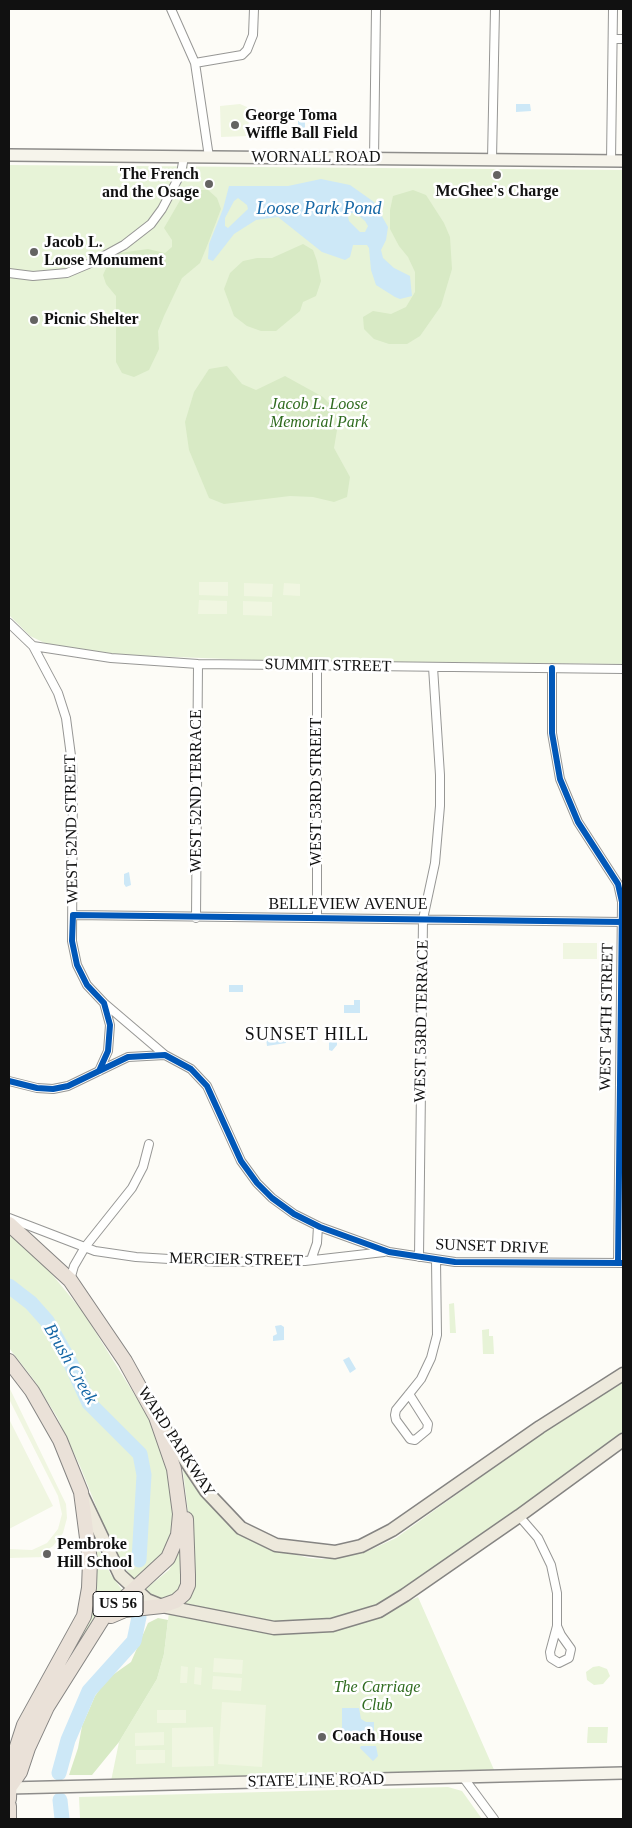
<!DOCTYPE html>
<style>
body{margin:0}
#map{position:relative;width:632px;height:1828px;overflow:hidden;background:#fdfcf7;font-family:"Times New Roman",serif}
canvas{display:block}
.frame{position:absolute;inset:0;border:10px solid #111;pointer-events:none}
</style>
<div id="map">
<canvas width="632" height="1828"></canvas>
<div class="frame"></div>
</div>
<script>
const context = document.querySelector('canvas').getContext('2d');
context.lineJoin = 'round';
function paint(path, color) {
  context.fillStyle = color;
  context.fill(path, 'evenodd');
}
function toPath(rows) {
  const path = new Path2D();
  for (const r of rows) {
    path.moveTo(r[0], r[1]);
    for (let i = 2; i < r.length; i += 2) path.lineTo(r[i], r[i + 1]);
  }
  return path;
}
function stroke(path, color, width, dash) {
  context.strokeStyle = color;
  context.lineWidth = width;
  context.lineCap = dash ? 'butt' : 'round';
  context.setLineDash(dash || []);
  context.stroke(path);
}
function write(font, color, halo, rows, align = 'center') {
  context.font = font + ' "Times New Roman",serif';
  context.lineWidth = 5;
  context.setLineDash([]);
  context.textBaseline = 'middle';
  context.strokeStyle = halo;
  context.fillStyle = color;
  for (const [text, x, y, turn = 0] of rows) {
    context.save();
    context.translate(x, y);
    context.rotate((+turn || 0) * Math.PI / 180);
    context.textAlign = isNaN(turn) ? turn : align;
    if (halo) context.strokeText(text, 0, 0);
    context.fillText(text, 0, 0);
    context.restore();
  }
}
const green = toPath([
 [9,165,623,170,623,664,282,661,122,655,51,646,30,636,9,615],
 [9,1231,46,1267,83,1312,154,1426,167,1459,176,1523,164,1556,134,1581,114,1551,80,1466,57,1417,34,1380,9,1348],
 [454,1303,456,1333,450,1333,449,1304],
 [489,1329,489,1336,493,1336,494,1354,483,1354,482,1330],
 [623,1379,623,1433,392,1599,365,1610,334,1619,277,1622,180,1603,189,1520,183,1471,185,1470,218,1514,246,1537,262,1546,309,1558,323,1559,354,1554,368,1551,396,1538,574,1410],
 [96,1543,111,1575,123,1591,95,1616,81,1639],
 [181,1549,184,1587,165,1600,146,1592,147,1588,169,1570],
 [418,1597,495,1772,111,1781,119,1742,157,1679,164,1654,169,1612,289,1633,316,1632,369,1619],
 [599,1666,607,1669,610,1676,603,1684,594,1685,587,1680,586,1672,593,1667],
 [588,1727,608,1727,607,1743,587,1743],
 [448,1787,462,1791,482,1819,80,1818,79,1797]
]);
const forest = toPath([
 [197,190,208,190,217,198,221,209,207,246,200,263,182,278,164,316,158,331,159,349,149,370,134,377,122,373,116,362,116,296,106,284,103,275,108,264,119,253,148,249,165,253,172,247,172,240,164,228,182,197],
 [413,190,426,195,444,223,450,237,452,269,441,306,420,336,407,344,389,344,374,339,364,329,363,317,373,311,391,314,406,307,415,292,415,272,408,257,399,246,390,229,390,210,393,196],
 [303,244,313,250,317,261,321,281,316,296,303,302,300,311,276,331,261,331,247,326,234,316,224,289,230,273,243,261,257,258,272,258],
 [227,366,242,384,256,390,285,376,323,397,333,407,338,424,334,448,350,477,347,497,334,502,313,497,290,496,224,504,209,498,189,450,185,422,194,392,209,369],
 [158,1618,168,1620,164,1654,157,1679,119,1742,92,1775,69,1775,78,1748,82,1726,95,1696,107,1679,131,1662,148,1623]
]);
const pitch = toPath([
 [240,104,247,107,249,114,248,136,221,137,220,106],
 [199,582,228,582,228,596,199,595],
 [244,583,273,584,272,597,244,596],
 [284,583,300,584,300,596,283,595],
 [199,600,227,601,227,614,198,614],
 [243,601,272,602,272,616,243,615],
 [563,943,597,943,597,959,563,959],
 [9,1387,66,1504,67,1518,63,1533,53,1546,44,1552,46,1557,9,1558,9,1549,32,1550,47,1543,58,1529,62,1514,58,1496,9,1399],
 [9,1419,53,1506,9,1529],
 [214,1658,243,1660,242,1674,213,1672],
 [181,1666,188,1667,187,1683,180,1683],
 [195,1667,202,1668,201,1685,194,1684],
 [213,1676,242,1678,241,1691,212,1689],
 [222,1702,266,1705,262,1767,218,1764],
 [157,1710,186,1710,186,1723,157,1723],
 [213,1727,214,1766,172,1767,172,1728],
 [164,1732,164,1745,135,1746,135,1733],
 [136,1750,165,1750,165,1763,136,1764]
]);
const water = toPath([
 [516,104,530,104,531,111,516,112],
 [298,121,305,121,305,140,298,140],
 [321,179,350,185,374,202,388,227,386,240,381,250,383,258,394,268,410,276,412,296,400,299,395,297,376,285,371,270,369,248,367,245,353,245,350,257,345,260,322,252,278,217,256,220,234,234,213,261,208,259,209,244,223,209,229,186,288,186],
 [238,198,247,205,248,209,228,228,225,226,225,218,234,201],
 [351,213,356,213,365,221,368,226,365,232,360,232,349,221,348,217],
 [129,872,131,885,126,887,124,884,124,874],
 [229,985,243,985,243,992,229,992],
 [354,1000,360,1000,360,1013,344,1013,344,1005,354,1005],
 [335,1034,337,1036,337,1045,332,1051,329,1050,329,1039],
 [285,1035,286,1043,267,1046,266,1038],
 [281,1325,284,1327,284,1340,273,1341,273,1336,277,1334,275,1326],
 [349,1357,356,1369,350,1373,343,1360],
 [342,1708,359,1708,361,1719,366,1722,374,1722,374,1739,342,1740],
 [361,1746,376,1746,378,1756,373,1761,360,1748]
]);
const river = toPath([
 [9,1286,31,1303,47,1321,71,1364,89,1403,140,1454,144,1475,139,1560],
 [59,1773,68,1740,89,1691,134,1641,139,1617],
 [60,1800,62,1819]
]);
const street = toPath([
 [171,9,195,63,209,157],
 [613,39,623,39],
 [195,63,242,55,247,50,253,35,254,9],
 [374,159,376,9],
 [492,159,495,9],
 [611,161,613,9],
 [9,273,33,276,67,273,93,262,124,245,151,224,162,209,181,173,184,157],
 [9,623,33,646,58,693,66,718,73,771,72,941,77,965,87,985,104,1003,110,1025,108,1051,99,1071],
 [33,646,111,658,198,664,623,669],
 [552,668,552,733,560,779,578,822,618,884,622,902,618,1263],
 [73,915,623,922],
 [196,918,198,664],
 [317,918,317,666],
 [104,1003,165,1055],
 [9,1081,37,1088,53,1089,68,1086,128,1057,165,1055,191,1069,207,1086,241,1161,257,1183,272,1198,294,1214,320,1227,389,1252,455,1262,623,1263],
 [9,1218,95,1251,136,1257,219,1262,305,1261,384,1252],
 [419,1257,423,919,435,863,440,806,440,775,433,667],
 [311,1260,317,1243,318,1226],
 [70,1280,74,1266,85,1247,132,1188,143,1167,149,1144],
 [409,1394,428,1424,427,1430,415,1440,410,1439,396,1420,395,1415,396,1410,409,1394,421,1379,431,1358,437,1335,436,1260],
 [519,1516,538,1538,551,1565,557,1593,557,1626,550,1652,551,1658,559,1663,569,1658,571,1649,561,1635,557,1626],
 [463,1777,494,1819]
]);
const secondary = toPath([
 [9,155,623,161],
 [9,1788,623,1773]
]);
const primary = toPath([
 [162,1425,206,1491,241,1528,276,1545,335,1552,361,1546,392,1530,540,1427,623,1374],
 [83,1497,120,1575,147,1600,162,1606,274,1628,332,1625,379,1611,405,1595,519,1516,623,1440]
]);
const highway = toPath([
 [9,1224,70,1280,125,1361,156,1417,174,1469,180,1514,178,1535,168,1558,103,1618,47,1707,28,1748,20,1772,9,1788],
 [9,1361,32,1391,60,1440,81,1492,90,1561,89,1588,84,1616,24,1725,10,1768,9,1799],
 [111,1616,125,1610,162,1606,176,1601,184,1594,188,1585,188,1575,186,1519],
 [9,1806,9,1819]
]);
const cycleway = toPath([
 [552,668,552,733,560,779,578,822,618,884,622,902,618,1263],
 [99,1071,108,1051,110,1025,104,1003,87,985,77,965,72,941,73,915,623,922],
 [9,1081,37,1088,53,1089,68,1086,128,1057,165,1055,191,1069,207,1086,241,1161,257,1183,272,1198,294,1214,320,1227,389,1252,455,1262,623,1263]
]);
const markers = [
 [235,125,5,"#646362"],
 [497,175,5,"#646362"],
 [209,184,5,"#646362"],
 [34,252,5,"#646362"],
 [34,320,5,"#646362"],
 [47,1554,5,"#646362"],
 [322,1737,5,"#646362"]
];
const shields = [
 [118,1604,50]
];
const shieldNames = [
 ["US 56",118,1604]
];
const poiNames = [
 ["George Toma",245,116],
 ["Wiffle Ball Field",245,134],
 ["The French",199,175,"right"],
 ["and the Osage",199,193,"right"],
 ["McGhee's Charge",497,192,"center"],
 ["Jacob L.",44,243],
 ["Loose Monument",44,261],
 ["Picnic Shelter",44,320],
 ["Pembroke",57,1545],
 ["Hill School",57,1563],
 ["Coach House",332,1737]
];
const streetNames = [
 ["WORNALL ROAD",316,158],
 ["SUMMIT STREET",328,666,1],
 ["WEST 52ND TERRACE",197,791,-90],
 ["WEST 53RD STREET",317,792,-90],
 ["WEST 52ND STREET",72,829,-91],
 ["BELLEVIEW AVENUE",348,905],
 ["WEST 54TH STREET",607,1017,-89],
 ["WEST 53RD TERRACE",422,1021,-89],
 ["SUNSET DRIVE",492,1247,2],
 ["MERCIER STREET",236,1260,1],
 ["WARD PARKWAY",176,1442,57],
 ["STATE LINE ROAD",316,1781,-1]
];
const parkNames = [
 ["Jacob L. Loose",319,405],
 ["Memorial Park",319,423],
 ["The Carriage",377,1688],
 ["Club",377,1706]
];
const waterNames = [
 ["Loose Park Pond",319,209],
 ["Brush Creek",70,1364,60]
];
const neighbourhoodNames = [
 ["SUNSET HILL",307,1035]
];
paint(green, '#e7f3d7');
paint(forest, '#d8eac5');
paint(pitch, '#f0f6e1');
paint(water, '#cde8f7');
stroke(river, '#cde8f7', 15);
stroke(street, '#979795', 10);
stroke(secondary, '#8e8d8b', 14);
stroke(primary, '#858482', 15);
stroke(highway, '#858482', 16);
stroke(street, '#fffffe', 8);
stroke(secondary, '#f6f4eb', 11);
stroke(primary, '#ede9dc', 12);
stroke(highway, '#eae1d8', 14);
stroke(cycleway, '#0057b8', 6);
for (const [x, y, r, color] of markers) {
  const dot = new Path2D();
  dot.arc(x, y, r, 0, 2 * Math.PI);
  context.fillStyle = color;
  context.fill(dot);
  stroke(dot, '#fff', 2);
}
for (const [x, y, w] of shields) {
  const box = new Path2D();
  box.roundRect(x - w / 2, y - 12.5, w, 25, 4);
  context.fillStyle = '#fff';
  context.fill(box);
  stroke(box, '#111', 1);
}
write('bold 15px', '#111', null, shieldNames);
write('bold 16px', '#111', '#fff', poiNames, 'left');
write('16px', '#111', '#fff', streetNames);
write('italic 16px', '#2f6b1f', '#fff', parkNames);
write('italic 18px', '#1768a6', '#fff', waterNames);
context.letterSpacing = '1px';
write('18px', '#111', '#fff', neighbourhoodNames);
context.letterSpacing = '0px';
</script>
